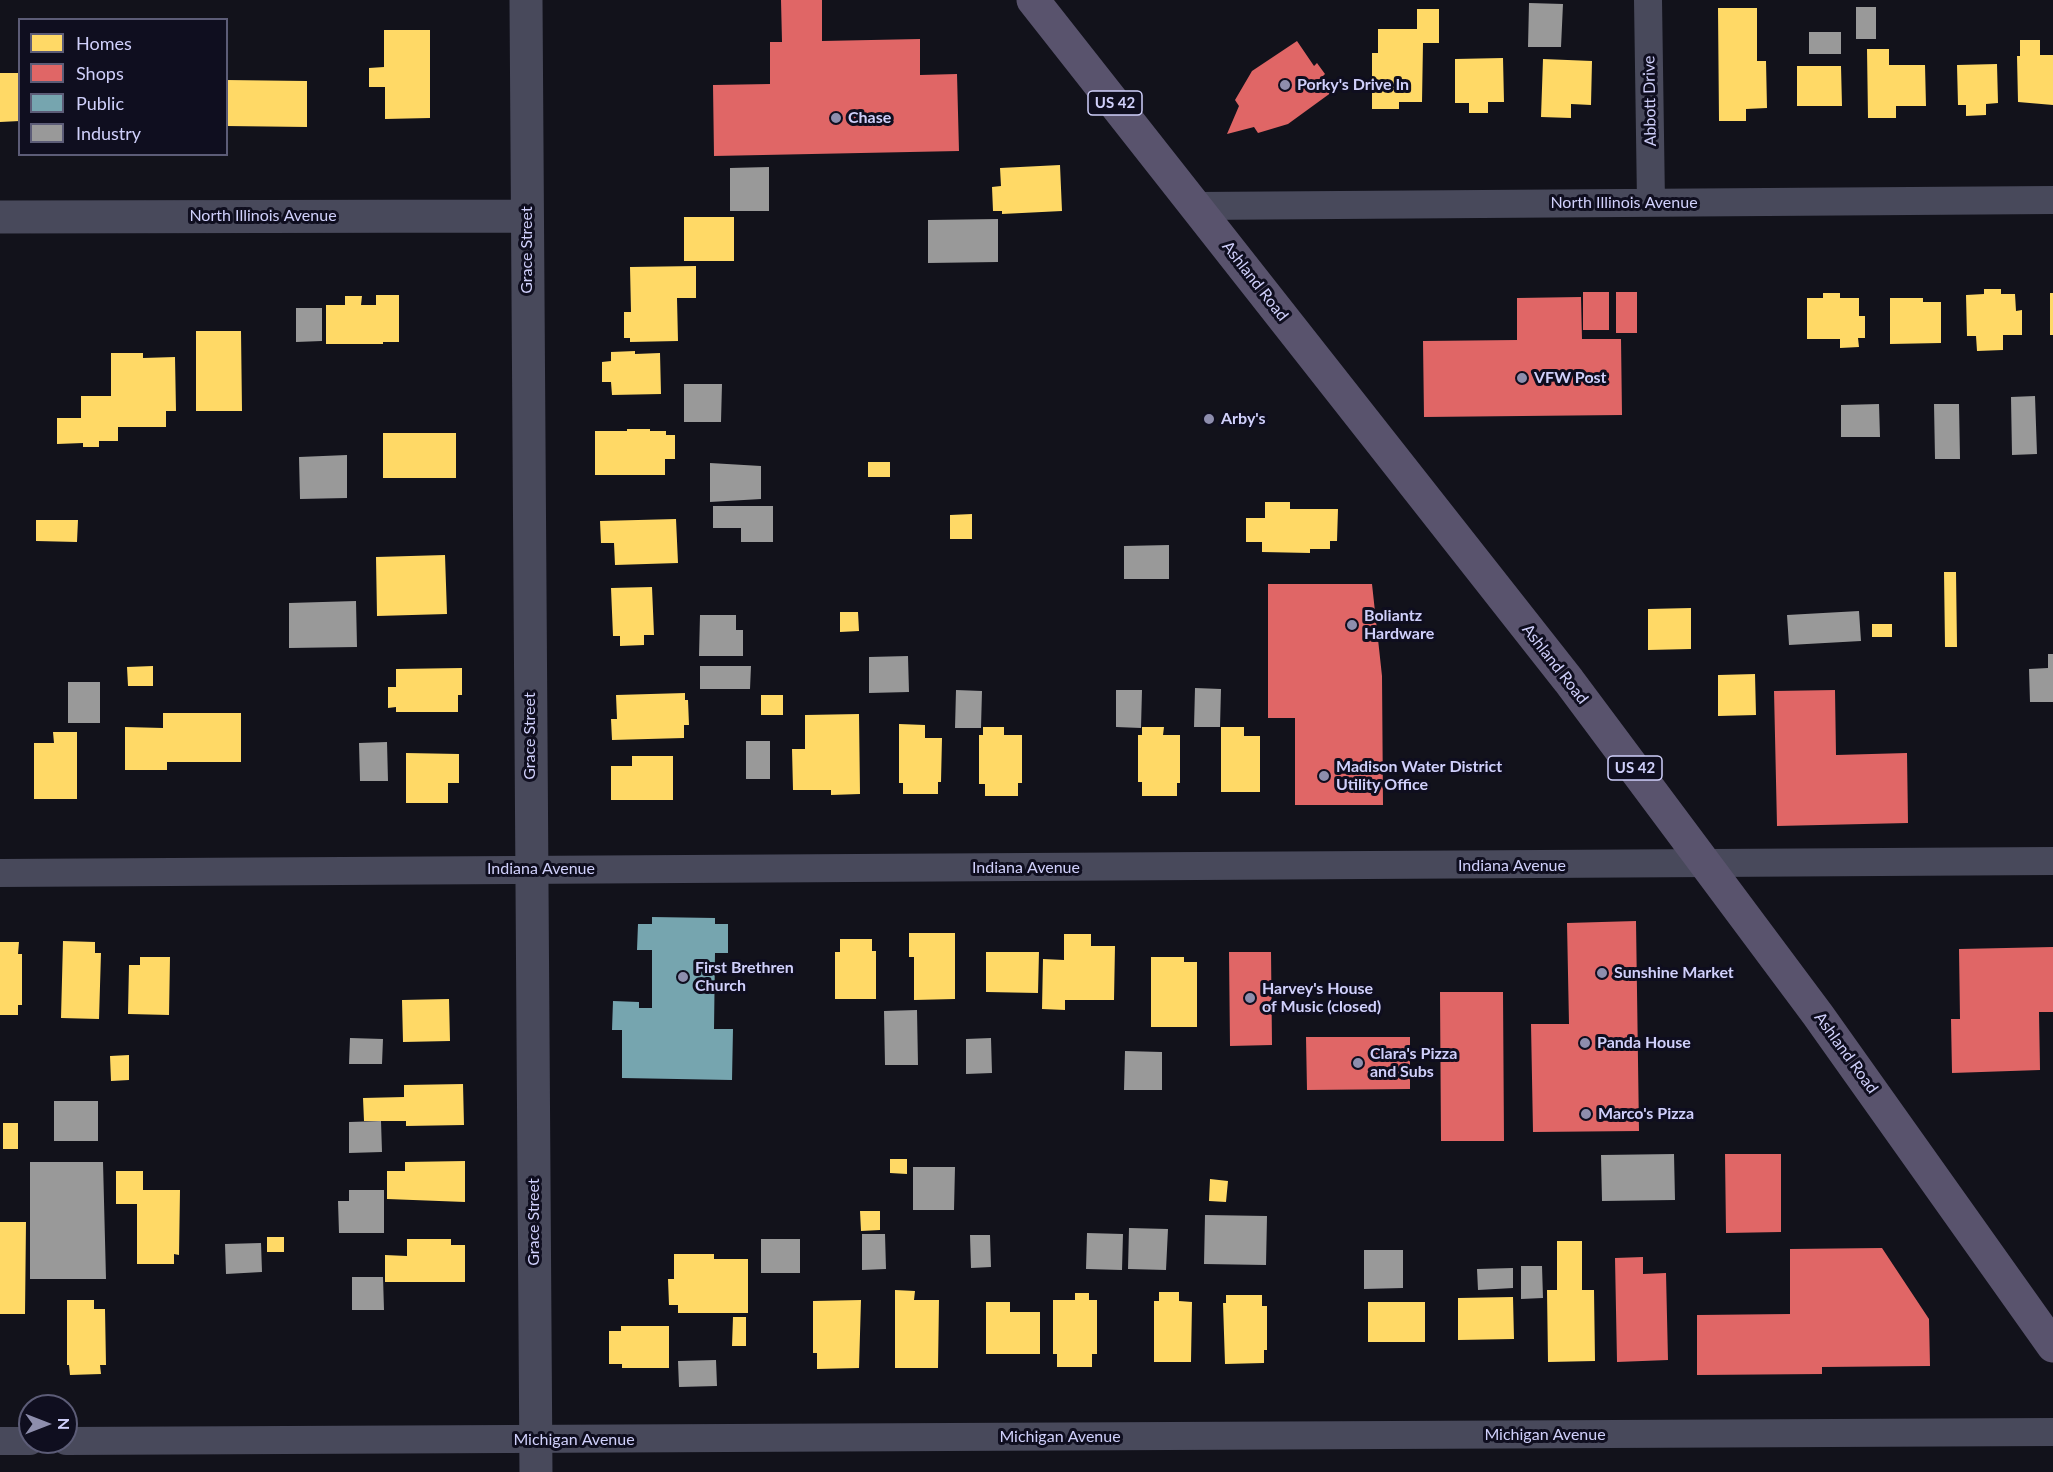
<!DOCTYPE html>
<style>
body{margin:0}
#map{position:relative;width:2053px;height:1472px;overflow:hidden;background:#12121b;font-family:Lato,sans-serif}
canvas{display:block}
.legend{position:absolute;left:18px;top:18px;width:210px;height:138px;box-sizing:border-box;background:#0f0e1f;border:2px solid #5c5c77;margin:0;padding:8px 10px;list-style:none;font-size:18px;color:#d0d0fb}
.legend li{display:flex;align-items:center;gap:12px;height:30px}
.legend b{width:30px;border:2px solid #5c5c77}
.north{position:absolute;left:18px;top:1394px;width:60px;height:60px;box-sizing:border-box;background:#0f0e1f;border:2px solid #5c5c77;border-radius:50%;rotate:90deg;font-size:16px;font-weight:700;line-height:24px;text-align:center;color:#d0d0fb}
.north::after{content:'';display:block;margin:auto;width:21px;height:27px;background:#8e8ead;clip-path:polygon(50% 0,100% 100%,50% 72%,0 100%)}
</style>
<div id="map">
<canvas width="2053" height="1472"></canvas>
<ul class="legend">
<li><b style="height:16px;background:#ffd966"></b>Homes</li>
<li><b style="height:16px;background:#e06666"></b>Shops</li>
<li><b style="height:16px;background:#76a5af"></b>Public</li>
<li><b style="height:16px;background:#999"></b>Industry</li>
</ul>
<div class="north">N</div>
</div>
<script>
const context = document.querySelector('canvas').getContext('2d');
context.lineJoin = 'round';
function paint(path, color) {
  context.fillStyle = color;
  context.fill(path, 'evenodd');
}
function toPath(rows) {
  const path = new Path2D();
  for (const r of rows) {
    path.moveTo(r[0], r[1]);
    for (let i = 2; i < r.length; i += 2) path.lineTo(r[i], r[i + 1]);
  }
  return path;
}
function stroke(path, color, width, dash) {
  context.strokeStyle = color;
  context.lineWidth = width;
  context.lineCap = dash ? 'butt' : 'round';
  context.setLineDash(dash || []);
  context.stroke(path);
}
function write(font, color, halo, rows, align = 'center') {
  context.font = font + ' Lato,sans-serif';
  context.lineWidth = 6;
  context.setLineDash([]);
  context.textBaseline = 'middle';
  context.strokeStyle = halo;
  context.fillStyle = color;
  for (const [text, x, y, turn = 0] of rows) {
    context.save();
    context.translate(x, y);
    context.rotate((+turn || 0) * Math.PI / 180);
    context.textAlign = isNaN(turn) ? turn : align;
    if (halo) context.strokeText(text, 0, 0);
    context.fillText(text, 0, 0);
    context.restore();
  }
}
const homes = toPath([
 [1718,8,1757,8,1757,61,1766,61,1767,108,1746,109,1746,121,1719,121],
 [1417,9,1439,9,1439,43,1423,43,1422,102,1399,102,1399,109,1372,109,1372,53,1378,53,1378,29,1417,29],
 [384,30,430,30,430,118,385,119,385,87,369,87,369,68,384,67],
 [2020,40,2040,40,2040,55,2053,55,2053,105,2018,102,2017,56,2020,56],
 [1867,49,1889,49,1889,65,1925,65,1926,106,1896,106,1896,118,1868,118],
 [1503,58,1504,102,1488,102,1488,113,1469,113,1469,103,1455,103,1455,59],
 [1543,59,1592,61,1591,105,1571,104,1571,118,1541,117],
 [1997,64,1998,103,1986,104,1986,115,1966,116,1966,105,1958,105,1957,65],
 [1797,66,1841,66,1842,106,1797,106],
 [0,73,20,73,20,121,0,122],
 [226,80,307,81,307,127,226,126],
 [1060,165,1062,211,1002,214,1002,211,993,211,992,187,1001,186,1000,168],
 [684,217,734,217,734,261,684,261],
 [696,266,696,298,677,298,678,341,630,342,630,338,624,338,624,312,631,312,630,267],
 [1984,289,2001,289,2001,294,2015,294,2016,311,2022,310,2022,335,2003,335,2003,350,1977,351,1976,336,1967,336,1966,295,1984,294],
 [1823,293,1840,293,1840,298,1859,298,1859,316,1865,316,1865,338,1858,338,1859,347,1840,348,1840,339,1807,339,1807,298,1823,298],
 [2050,293,2053,293,2053,335,2050,335],
 [376,295,399,295,399,342,383,342,383,344,326,344,326,305,345,305,345,296,362,296,361,305,376,305],
 [1890,298,1923,298,1923,302,1941,302,1941,343,1890,344],
 [196,331,241,331,242,411,196,411],
 [635,351,635,354,660,353,661,394,612,395,611,382,602,382,602,362,611,361,611,352],
 [111,353,143,353,143,358,175,357,176,411,166,411,166,427,118,427,118,441,99,441,99,447,83,447,83,443,57,444,57,418,81,418,81,396,111,396],
 [627,429,650,429,650,431,666,431,666,435,675,435,675,459,665,459,665,475,595,475,595,431,627,431],
 [383,433,456,433,456,478,383,478],
 [868,462,890,462,890,477,868,477],
 [1265,502,1290,502,1290,509,1338,509,1337,541,1330,541,1330,549,1310,549,1310,553,1262,552,1262,542,1246,542,1246,518,1265,518],
 [972,514,972,539,950,539,950,515],
 [676,519,678,563,615,565,614,543,601,543,600,521],
 [36,520,78,520,77,542,36,541],
 [445,555,447,614,377,616,376,557],
 [1944,572,1956,572,1957,647,1945,647],
 [652,587,654,635,644,635,644,645,620,646,620,636,613,636,611,588],
 [1691,608,1691,649,1648,650,1648,609],
 [840,612,858,612,859,631,840,632],
 [1872,624,1892,624,1892,637,1872,637],
 [153,666,153,686,128,686,127,667],
 [462,668,462,695,458,695,458,712,396,712,396,707,388,708,388,687,396,687,396,669],
 [1755,674,1756,715,1718,716,1718,675],
 [685,693,685,700,688,700,689,725,684,725,684,738,612,740,611,719,617,719,616,695],
 [761,695,783,695,783,715,761,715],
 [163,713,241,713,241,762,167,762,167,770,125,770,125,727,163,728],
 [859,714,860,794,831,795,831,790,793,790,792,749,805,749,805,715],
 [899,724,925,725,925,738,942,738,941,782,938,782,938,794,903,794,903,783,899,783],
 [983,727,1004,727,1004,735,1022,735,1022,783,1018,783,1018,796,985,796,985,784,979,784,979,735,983,735],
 [1142,727,1164,727,1163,735,1180,735,1180,783,1177,783,1177,796,1142,796,1142,782,1138,782,1138,735,1142,735],
 [1221,727,1244,727,1244,736,1260,736,1260,792,1221,792],
 [53,732,77,732,77,799,34,799,34,743,54,743],
 [406,753,459,754,459,783,448,783,448,803,406,803],
 [632,756,673,756,673,800,611,800,611,766,632,766],
 [909,933,955,933,955,999,914,1000,914,957,909,957],
 [1064,934,1091,934,1091,946,1115,946,1114,1000,1065,1000,1065,1010,1042,1009,1043,959,1064,960],
 [840,939,872,939,872,951,876,951,876,999,835,999,835,952,840,952],
 [63,941,95,942,95,953,101,953,99,1019,61,1018],
 [0,942,19,942,18,954,22,954,22,1005,18,1005,18,1015,0,1015],
 [986,952,1039,952,1038,993,986,992],
 [140,957,170,957,169,1015,128,1014,129,965,140,965],
 [1151,957,1184,957,1184,962,1197,962,1197,1027,1151,1027],
 [449,999,450,1041,403,1042,402,1000],
 [129,1055,129,1080,111,1081,110,1056],
 [463,1084,464,1125,406,1126,406,1121,364,1121,363,1098,404,1097,404,1085],
 [3,1123,18,1123,18,1149,3,1149],
 [890,1159,907,1159,907,1174,890,1173],
 [465,1161,465,1202,387,1199,387,1171,405,1171,405,1162],
 [116,1171,143,1171,143,1190,180,1190,179,1255,174,1254,174,1264,137,1264,137,1204,116,1204],
 [1210,1179,1228,1181,1226,1202,1209,1201],
 [860,1211,880,1211,880,1230,861,1231],
 [0,1222,26,1222,25,1314,0,1314],
 [267,1237,284,1237,284,1252,267,1252],
 [407,1239,451,1239,451,1245,465,1245,465,1282,385,1282,385,1255,407,1256],
 [1557,1241,1582,1241,1582,1290,1594,1290,1595,1361,1548,1362,1547,1290,1557,1290],
 [674,1254,714,1254,714,1259,748,1259,748,1313,678,1313,678,1305,669,1305,668,1279,674,1279],
 [895,1290,915,1291,914,1300,939,1300,938,1368,895,1368],
 [1159,1292,1179,1292,1179,1301,1192,1302,1191,1362,1154,1362,1154,1301,1159,1301],
 [1075,1293,1089,1293,1089,1300,1097,1300,1097,1354,1092,1354,1092,1367,1057,1367,1057,1354,1053,1354,1053,1300,1075,1300],
 [1226,1295,1262,1295,1262,1306,1267,1306,1267,1350,1264,1350,1264,1363,1225,1364,1223,1303,1226,1303],
 [1513,1297,1514,1339,1458,1340,1458,1298],
 [67,1300,94,1300,94,1309,105,1309,106,1365,100,1365,101,1374,70,1375,69,1365,67,1365],
 [861,1300,859,1368,817,1369,817,1353,813,1353,813,1301],
 [986,1302,1010,1302,1010,1312,1040,1312,1040,1354,986,1354],
 [1368,1302,1425,1302,1425,1342,1368,1342],
 [733,1317,746,1317,746,1346,732,1346],
 [621,1326,669,1326,669,1368,622,1368,622,1364,609,1364,609,1331,621,1331]
]);
const shops = toPath([
 [781,0,822,0,822,41,920,39,920,75,957,74,959,151,714,156,713,85,770,84,770,42,782,42],
 [1297,41,1314,66,1317,63,1325,74,1322,77,1332,92,1288,124,1258,133,1254,127,1227,134,1239,106,1235,100,1252,71],
 [1583,292,1609,292,1609,330,1583,330],
 [1616,292,1637,292,1637,333,1616,333],
 [1581,297,1582,339,1621,339,1622,415,1424,417,1423,341,1517,340,1517,298],
 [1268,584,1372,584,1382,676,1383,805,1295,805,1295,718,1268,718],
 [1835,690,1836,755,1907,753,1908,823,1777,826,1774,691],
 [1636,921,1639,1131,1533,1132,1531,1024,1569,1024,1567,923],
 [2053,947,2053,1012,2039,1012,2040,1070,1952,1073,1951,1019,1960,1019,1959,949],
 [1229,952,1271,952,1272,1045,1230,1046],
 [1440,992,1503,992,1504,1141,1441,1141],
 [1306,1037,1410,1037,1410,1089,1307,1090],
 [1725,1154,1781,1154,1781,1232,1726,1233],
 [1882,1248,1929,1319,1930,1366,1822,1367,1822,1374,1697,1375,1697,1315,1790,1314,1790,1249],
 [1643,1257,1643,1274,1666,1273,1668,1360,1617,1362,1615,1258]
]);
const public = toPath([
 [652,917,715,918,715,924,728,924,728,953,715,953,714,1029,733,1029,732,1080,622,1078,622,1030,612,1030,613,1001,639,1002,639,1008,652,1008,652,950,637,950,638,924,652,924]
]);
const industry = toPath([
 [1529,3,1563,4,1561,47,1528,47],
 [1856,7,1876,7,1876,39,1856,39],
 [1809,32,1841,32,1841,54,1809,54],
 [769,167,769,211,730,211,730,168],
 [998,219,998,262,928,263,928,220],
 [296,308,322,308,322,341,296,342],
 [684,384,722,384,721,422,684,422],
 [2035,396,2037,454,2012,455,2011,397],
 [1879,404,1880,437,1841,437,1841,405],
 [1934,404,1959,404,1960,459,1935,459],
 [347,455,347,498,300,499,299,457],
 [710,463,761,466,761,499,710,502],
 [713,506,773,506,773,542,741,542,741,528,713,528],
 [1169,545,1169,579,1124,579,1124,546],
 [356,601,357,647,289,648,289,603],
 [1859,611,1861,641,1789,645,1787,615],
 [700,615,736,615,736,630,743,630,743,656,699,656],
 [2048,654,2053,654,2053,702,2030,702,2029,669,2048,668],
 [908,656,909,692,869,693,869,657],
 [700,666,751,666,750,689,700,689],
 [68,682,100,682,100,723,68,723],
 [1195,688,1221,689,1220,727,1194,727],
 [956,690,982,691,981,728,955,728],
 [1116,690,1142,690,1141,728,1116,727],
 [746,741,770,741,770,779,746,779],
 [387,742,388,781,360,781,359,743],
 [917,1010,918,1065,885,1065,884,1011],
 [350,1038,383,1039,382,1064,349,1064],
 [991,1038,992,1073,966,1074,966,1039],
 [1125,1051,1162,1052,1162,1090,1124,1090],
 [54,1101,98,1101,98,1141,54,1141],
 [381,1121,382,1152,349,1153,349,1122],
 [1674,1154,1675,1200,1602,1201,1601,1155],
 [30,1162,103,1162,106,1279,30,1279],
 [913,1167,955,1167,954,1210,913,1210],
 [349,1190,384,1190,384,1233,339,1233,338,1201,349,1201],
 [1205,1215,1267,1216,1266,1265,1204,1264],
 [1129,1228,1168,1229,1166,1270,1128,1269],
 [1087,1233,1123,1234,1122,1270,1086,1269],
 [862,1234,885,1234,886,1269,862,1270],
 [970,1235,990,1235,991,1267,971,1268],
 [761,1239,800,1239,800,1273,761,1273],
 [261,1243,262,1272,226,1274,225,1244],
 [1364,1250,1403,1250,1403,1288,1364,1289],
 [1521,1266,1542,1266,1543,1298,1521,1299],
 [1513,1268,1513,1288,1478,1290,1477,1269],
 [352,1277,383,1277,384,1310,352,1310],
 [716,1360,717,1386,679,1387,678,1361]
]);
const minor = toPath([
 [1648,0,1651,202],
 [1196,206,2053,200],
 [0,873,2053,861],
 [0,1441,30,1441],
 [66,1441,2053,1432]
]);
const tertiary = toPath([
 [526,0,536,1472],
 [0,217,527,216]
]);
const primary = toPath([
 [1033,0,1569,681,1818,1015,2053,1346]
]);
const markers = [
 [1285,85,6,"#8e8ead"],
 [836,118,6,"#8e8ead"],
 [1522,378,6,"#8e8ead"],
 [1209,419,6,"#8e8ead"],
 [1352,625,6,"#8e8ead"],
 [1324,776,6,"#8e8ead"],
 [1602,973,6,"#8e8ead"],
 [683,977,6,"#8e8ead"],
 [1250,998,6,"#8e8ead"],
 [1585,1043,6,"#8e8ead"],
 [1358,1063,6,"#8e8ead"],
 [1586,1114,6,"#8e8ead"]
];
const shields = [
 [1115,103,54],
 [1635,768,54]
];
const shieldNames = [
 ["US 42",1115,103],
 ["US 42",1635,768]
];
const poiNames = [
 ["Porky's Drive In",1297,85],
 ["Chase",848,118],
 ["VFW Post",1534,378],
 ["Arby's",1221,419],
 ["Boliantz",1364,616],
 ["Hardware",1364,634],
 ["Madison Water District",1336,767],
 ["Utility Office",1336,785],
 ["First Brethren",695,968],
 ["Church",695,986],
 ["Sunshine Market",1614,973],
 ["Harvey's House",1262,989],
 ["of Music (closed)",1262,1007],
 ["Panda House",1597,1043],
 ["Clara's Pizza",1370,1054],
 ["and Subs",1370,1072],
 ["Marco's Pizza",1598,1114]
];
const streetNames = [
 ["Abbott Drive",1650,101,-91],
 ["North Illinois Avenue",1624,203],
 ["North Illinois Avenue",263,216],
 ["Grace Street",527,250,-90],
 ["Ashland Road",1255,281,52],
 ["Ashland Road",1555,664,52],
 ["Grace Street",530,736,-90],
 ["Indiana Avenue",1512,866],
 ["Indiana Avenue",1026,868],
 ["Indiana Avenue",541,869],
 ["Ashland Road",1846,1053,54],
 ["Grace Street",534,1222,-90],
 ["Michigan Avenue",1545,1435],
 ["Michigan Avenue",1060,1437],
 ["Michigan Avenue",574,1440]
];
paint(homes, '#ffd966');
paint(shops, '#e06666');
paint(public, '#76a5af');
paint(industry, '#999');
stroke(minor, '#48495b', 28);
stroke(tertiary, '#48495b', 33);
stroke(primary, '#59536d', 33);
for (const [x, y, r, color] of markers) {
  const dot = new Path2D();
  dot.arc(x, y, r, 0, 2 * Math.PI);
  context.fillStyle = color;
  context.fill(dot);
  stroke(dot, '#0f0e1f', 2);
}
for (const [x, y, w] of shields) {
  const box = new Path2D();
  box.roundRect(x - w / 2, y - 12, w, 24, 4.5);
  context.fillStyle = '#0f0e1f';
  context.fill(box);
  stroke(box, '#d0d0fb', 1.5);
}
write('bold 15px', '#d0d0fb', null, shieldNames);
write('bold 16px', '#d0d0fb', '#0f0e1f', poiNames, 'left');
write('16px', '#d0d0fb', '#0f0e1f', streetNames);
</script>
